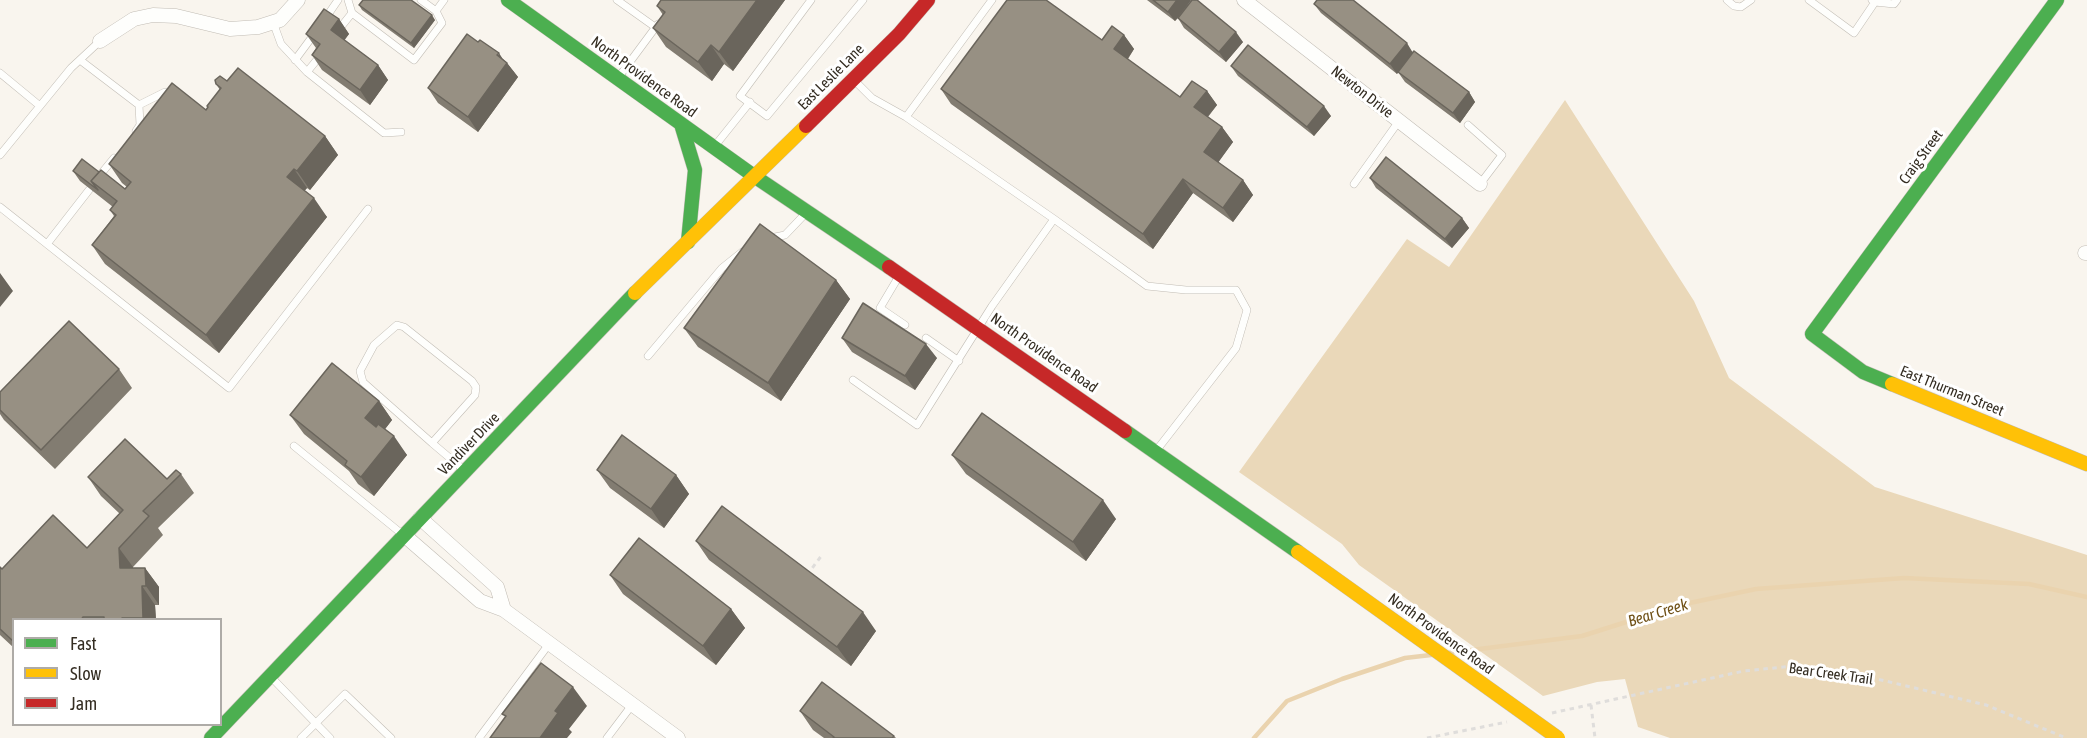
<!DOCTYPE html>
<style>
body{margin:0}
#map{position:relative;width:2087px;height:738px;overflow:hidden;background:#f9f5ee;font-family:"Asap Condensed",sans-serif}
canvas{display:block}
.legend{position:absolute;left:12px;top:618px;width:210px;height:108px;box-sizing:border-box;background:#fff;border:2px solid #aeaba7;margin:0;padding:8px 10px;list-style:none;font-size:18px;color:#342d22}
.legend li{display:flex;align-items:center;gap:12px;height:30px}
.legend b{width:30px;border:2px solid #aeaba7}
</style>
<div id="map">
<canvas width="2087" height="738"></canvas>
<ul class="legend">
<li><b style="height:8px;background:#4caf50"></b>Fast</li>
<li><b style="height:8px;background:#ffc107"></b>Slow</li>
<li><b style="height:8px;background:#c62828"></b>Jam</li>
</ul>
</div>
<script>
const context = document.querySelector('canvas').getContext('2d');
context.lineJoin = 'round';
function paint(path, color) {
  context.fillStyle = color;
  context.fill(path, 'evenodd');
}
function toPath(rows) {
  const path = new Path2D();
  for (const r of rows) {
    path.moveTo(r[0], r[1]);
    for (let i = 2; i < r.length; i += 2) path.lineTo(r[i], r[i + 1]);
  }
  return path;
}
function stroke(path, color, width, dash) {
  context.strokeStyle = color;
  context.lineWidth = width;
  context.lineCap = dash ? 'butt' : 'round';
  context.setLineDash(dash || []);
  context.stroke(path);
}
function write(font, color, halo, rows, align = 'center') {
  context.font = font + ' "Asap Condensed",sans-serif';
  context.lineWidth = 6;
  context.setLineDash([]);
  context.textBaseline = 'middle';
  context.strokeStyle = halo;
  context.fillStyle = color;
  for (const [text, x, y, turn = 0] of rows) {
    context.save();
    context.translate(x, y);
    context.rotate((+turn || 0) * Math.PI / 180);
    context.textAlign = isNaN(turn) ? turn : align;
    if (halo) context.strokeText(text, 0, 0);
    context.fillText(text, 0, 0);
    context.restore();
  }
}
const forest = toPath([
 [1565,100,1694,301,1729,378,1875,487,2087,555,2087,738,1670,738,1638,727,1625,679,1597,682,1543,696,1359,565,1342,544,1239,472,1407,239,1449,267]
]);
const stream = toPath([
 [1448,653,1582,636,1680,605,1756,589,1904,578,2029,584,2087,597],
 [1254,738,1287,701,1342,679,1405,658,1431,655]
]);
const path = toPath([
 [807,575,822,555],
 [1591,705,1595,738],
 [1552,713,1744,671,1794,666,1852,673,1986,705,2066,738],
 [1427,738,1507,722]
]);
const lane = toPath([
 [348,0,352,13,414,60,442,23,436,11,444,0],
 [421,0,436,11],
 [617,0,655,27],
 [811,0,740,96,767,116,863,0],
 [992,0,906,117,1054,219,1147,286,1186,290,1236,290,1247,310,1236,348,1156,451],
 [1727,0,1734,6,1741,7,1751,0],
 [1809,0,1854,33,1875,2],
 [1872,0,1875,2,1894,4,1897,0],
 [325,19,338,0],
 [273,22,281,44,307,72,384,133,401,132],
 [340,28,352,13],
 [80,60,139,105,165,92,173,92],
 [295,60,315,33],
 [307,72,320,56],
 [0,73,40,106],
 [618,78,658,24],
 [854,80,872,98,906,117],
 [1468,125,1502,155,1480,184],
 [136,131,140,125,139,105],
 [714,147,750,102],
 [0,155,71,68,100,41],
 [100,175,114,158],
 [1354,184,1399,121],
 [0,207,229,388,368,209],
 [770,238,785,235,806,213],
 [47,244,89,190],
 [899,276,880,308,905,325],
 [926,338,959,361],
 [648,356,722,268,742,252],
 [853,380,917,425,992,306,1054,219],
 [432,443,475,395,476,387,472,381,404,327,397,325,374,345,360,371,363,382,432,443,464,470],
 [294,446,402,534],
 [270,676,330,738],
 [301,738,345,694,391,738],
 [479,738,549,644],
 [607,738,632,705]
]);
const street = toPath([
 [1244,0,1480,184],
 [100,41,134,19,153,15,176,16,230,29,258,27,280,20,298,0],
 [2085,253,2087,253],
 [420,518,497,587,504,610],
 [404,535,480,601,504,610,678,738]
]);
const fast = toPath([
 [508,0,754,176,889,267],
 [681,124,695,170,688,242],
 [1892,384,1863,372,1812,334,2057,0],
 [1125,431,1298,552],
 [211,738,635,293]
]);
const slow = toPath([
 [635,293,806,126],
 [1892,384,2087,464]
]);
const jam = toPath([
 [806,126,899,34,928,0],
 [889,267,1125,431]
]);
const slowBridge = toPath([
 [1298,552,1558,738]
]);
const wall = toPath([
 [661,0,785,0,733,71,724,64,712,81,666,47,653,28,663,15,657,6],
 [1147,0,1191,0,1184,11,1243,42,1226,62,1184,28,1178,18,1175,21],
 [1314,4,1413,52,1469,92,1475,102,1460,123,1405,82,1398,72,1397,74,1321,13],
 [359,5,435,20,414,48,362,10],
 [339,19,349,34,344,40,378,65,388,80,370,105,322,70,312,55,316,48,306,34],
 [1124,35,1134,49,1128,59,1180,97,1207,91,1217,105,1208,117,1222,127,1233,142,1218,162,1243,180,1253,195,1233,222,1193,193,1153,249,951,104,941,89,1102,40],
 [503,59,507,63,518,77,478,132,438,103,428,88],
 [1231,66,1331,116,1314,136,1238,76],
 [227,81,325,136,338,155,310,190,307,188,304,191,327,217,219,353,105,264,92,245,114,216,110,210,113,207,80,181,73,171,99,172,125,189,127,187,122,183,109,164,206,110,220,90,216,84],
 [1370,178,1462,218,1469,228,1452,248,1376,188],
 [836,280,850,299,781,401,698,347,684,328],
 [842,338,937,358,915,390,852,352],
 [119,369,132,388,55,469,4,420,0,414,0,392],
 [379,401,392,420,385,429,407,455,374,496,358,484,349,471,304,434,290,415],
 [952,455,1116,519,1086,561,966,474],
 [597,470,676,475,689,494,664,528,610,488],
 [181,474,194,493,158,528,163,535,133,567,133,568,145,568,159,587,159,605,155,605,156,620,14,620,14,648,0,635,0,567,2,569,87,548,120,514,101,496,88,477,167,479],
 [696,541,876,631,851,666,709,560],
 [610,575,731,609,745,628,716,665,623,594],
 [800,711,894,736,896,738,824,738,813,730]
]);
const shadedWall = toPath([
 [757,0,785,0,733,71,719,52],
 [1177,0,1191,0,1175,21,1168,12],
 [432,15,435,20,414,48,411,43],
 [339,19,349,34,341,45,331,30],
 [1236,32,1243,42,1226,62,1219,52],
 [1124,35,1134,49,1124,64,1114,49],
 [1407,43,1413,53,1397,74,1390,64],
 [711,45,724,64,712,81,698,62],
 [499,53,506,64,507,63,518,77,478,132,468,117],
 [378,65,388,80,370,105,360,90],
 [1207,91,1217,105,1204,121,1194,107],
 [1469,92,1475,102,1460,123,1453,113],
 [1324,106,1331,116,1314,136,1307,127],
 [1222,127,1233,142,1215,167,1204,152],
 [325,136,338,155,310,190,297,171],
 [294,169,307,188,300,196,287,177],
 [1183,179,1193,193,1153,249,1143,234],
 [1243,180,1253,195,1233,222,1223,208],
 [314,198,327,217,219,353,206,335],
 [1462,218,1469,228,1452,248,1445,239],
 [0,273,13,291,0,307],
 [836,280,850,299,781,401,768,383],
 [926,344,937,358,915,390,905,376],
 [379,401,392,420,379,437,365,418],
 [394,436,407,455,374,496,361,477],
 [676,475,689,494,664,528,651,509],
 [1103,500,1116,519,1086,561,1073,542],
 [119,548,133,567,133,587,120,568],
 [145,568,159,587,159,605,146,586],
 [142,586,155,605,156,620,144,620,143,618],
 [731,609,745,628,716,665,703,646],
 [863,612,876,631,851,666,837,647],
 [573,687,587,706,569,729,572,732,567,738,540,738,555,711]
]);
const building = toPath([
 [363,0,411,0,432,15,411,43,359,5,363,0],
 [661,0,757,0,719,52,711,45,698,62,653,28,665,12,657,6,661,0],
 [1007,0,1046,0,1102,40,1112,26,1124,35,1114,49,1180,97,1192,81,1207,91,1194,107,1222,127,1204,152,1243,180,1223,208,1183,179,1143,234,941,89,1007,0],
 [1153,0,1177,0,1168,12,1153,0],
 [1192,0,1197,0,1236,32,1219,52,1178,18,1192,0],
 [1317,0,1353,0,1407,43,1390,64,1314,4,1317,0],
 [324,9,339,19,331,30,378,65,360,90,312,55,320,44,306,34,324,9],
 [467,34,478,42,480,40,499,53,497,55,507,63,468,117,428,88,467,34],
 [1248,45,1324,106,1307,127,1231,66,1248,45],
 [1414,51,1469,92,1453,113,1398,72,1414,51],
 [238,68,325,136,297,171,294,169,287,177,314,198,206,335,92,245,116,215,110,210,117,201,91,181,101,170,125,189,131,182,109,164,172,83,206,110,208,107,207,106,221,88,216,84,215,80,220,76,227,81,238,68],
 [1386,157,1462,218,1445,239,1370,178,1386,157],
 [82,159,99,172,91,181,98,190,73,171,82,159],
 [760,224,836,280,768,383,684,328,760,224],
 [863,303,926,344,905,376,842,338,863,303],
 [69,321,119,369,41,450,0,410,0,392,69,321],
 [332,363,379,401,365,418,376,427,378,424,394,436,361,477,345,465,347,461,290,415,332,363],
 [982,413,1103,500,1073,542,952,455,982,413],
 [622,435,676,475,651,509,597,470,622,435],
 [125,439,167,479,176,470,181,474,143,511,149,516,119,548,120,568,145,568,146,586,142,586,143,618,122,618,122,620,104,620,104,617,83,617,81,620,14,620,14,642,0,629,0,567,2,569,53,515,87,548,123,510,88,477,125,439],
 [722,506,863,612,837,647,696,541,722,506],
 [639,538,731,609,703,646,610,575,639,538],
 [541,663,573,687,555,711,558,713,540,738,490,738,506,716,502,714,541,663],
 [822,682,894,736,892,738,833,738,834,737,800,711,822,682]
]);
const streetNames = [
 ["North Providence Road",644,77,36],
 ["East Leslie Lane",831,77,-45],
 ["Newton Drive",1362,92,38],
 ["Craig Street",1921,157,-54],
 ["North Providence Road",1044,353,35],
 ["East Thurman Street",1952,391,22],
 ["Vandiver Drive",469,444,-46],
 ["North Providence Road",1441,634,36],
 ["Bear Creek Trail",1831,674,8]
];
const waterNames = [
 ["Bear Creek",1658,613,-17]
];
paint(forest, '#ead8b9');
stroke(stream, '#ead3ae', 4.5);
stroke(lane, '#c1bcb4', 8);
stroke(street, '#c1bcb4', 15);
stroke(fast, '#c1bcb4', 15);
stroke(slow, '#c1bcb4', 15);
stroke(jam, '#c1bcb4', 15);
stroke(path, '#dfdddb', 3, [4.5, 4.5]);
stroke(lane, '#fefefc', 7);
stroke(street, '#fefefc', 14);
stroke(fast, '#4caf50', 14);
stroke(slow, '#ffc107', 14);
stroke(jam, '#c62828', 14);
stroke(slowBridge, '#c1bcb4', 15, []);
stroke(slowBridge, '#ffc107', 14);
paint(wall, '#827c71');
paint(shadedWall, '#6a655c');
paint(building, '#979083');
stroke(building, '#6a655c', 1.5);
write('15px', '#342d22', '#fff', streetNames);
write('italic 16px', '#6f5016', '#fff', waterNames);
</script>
